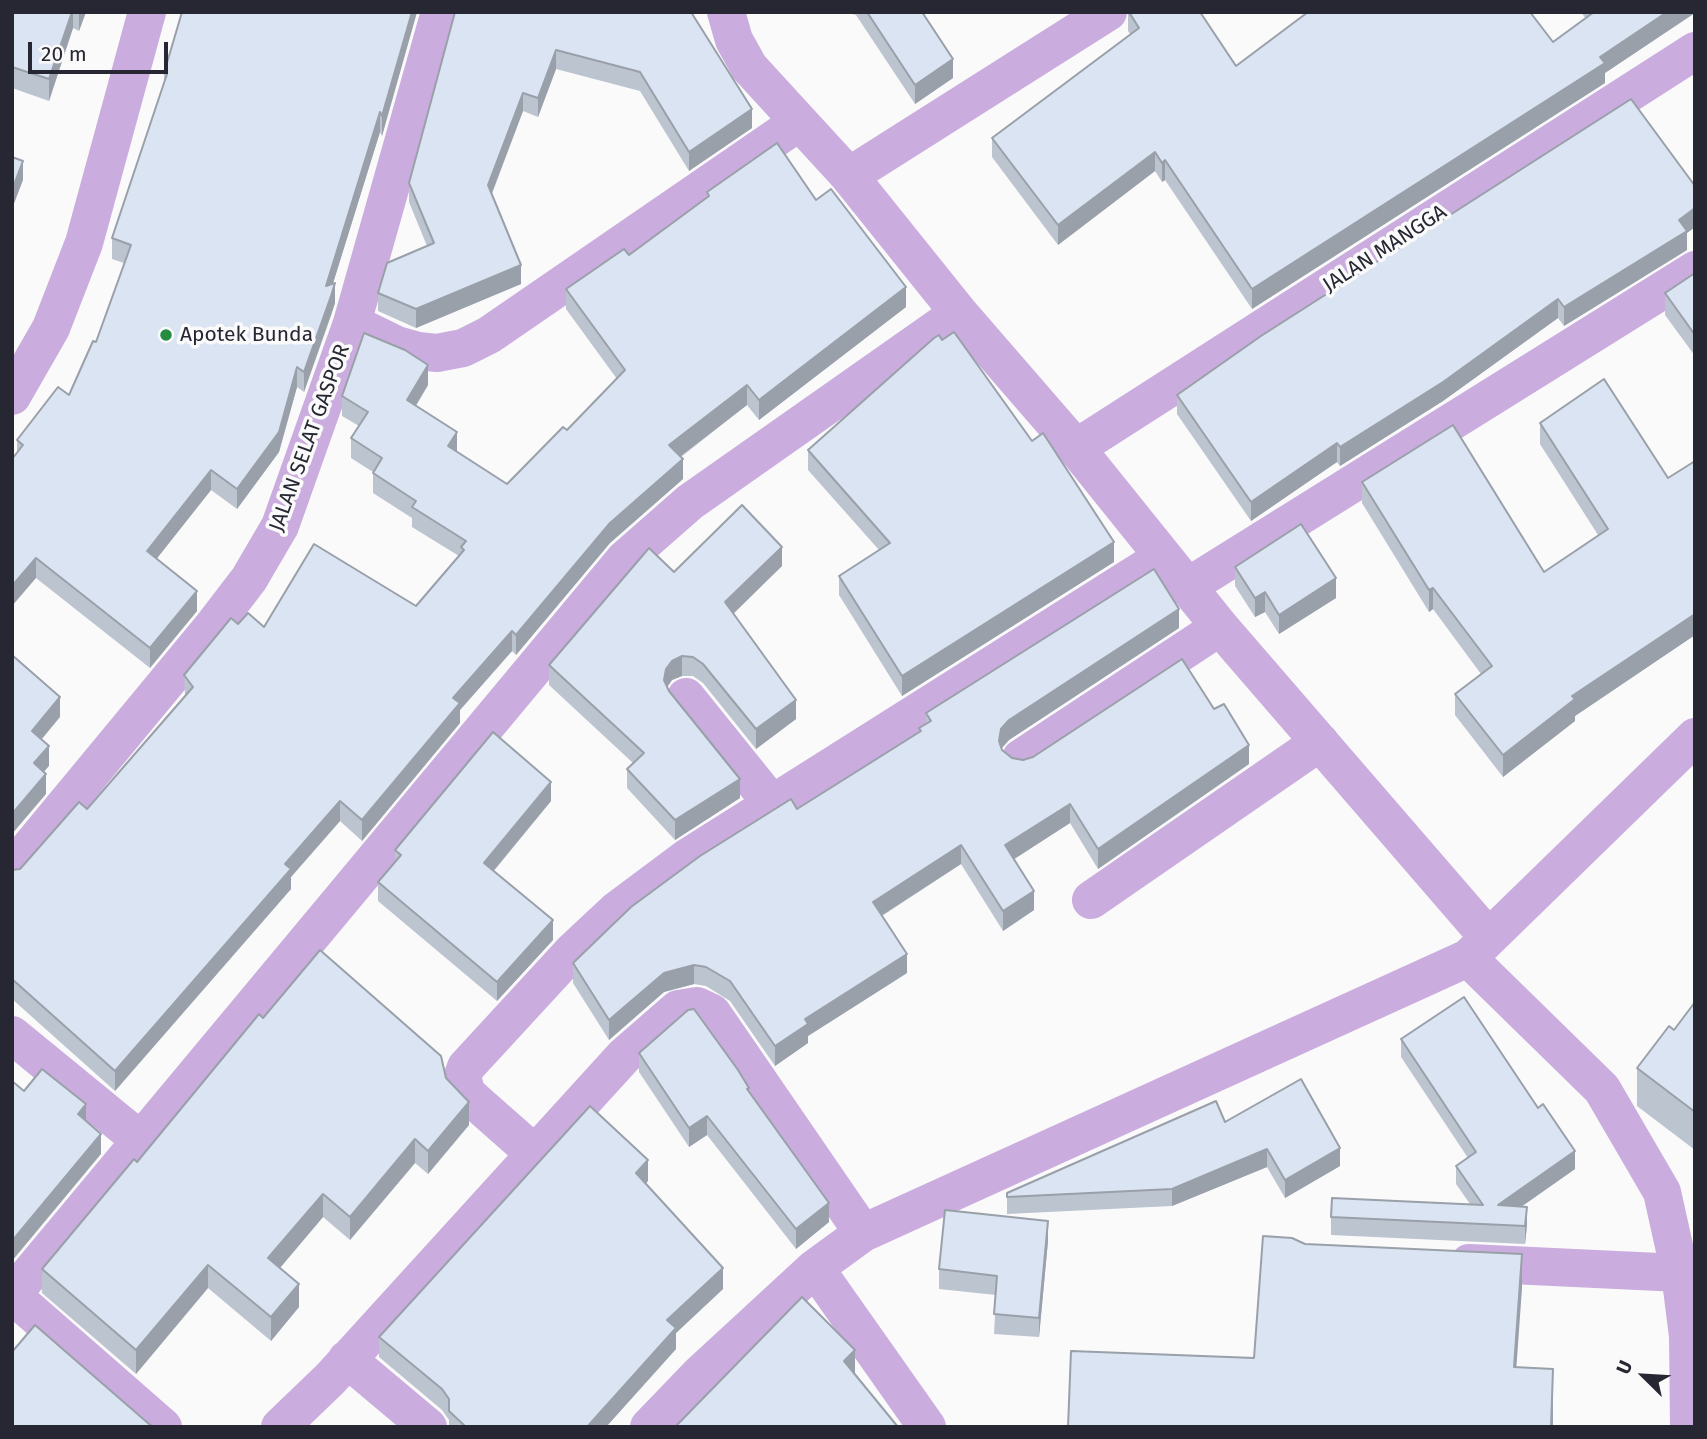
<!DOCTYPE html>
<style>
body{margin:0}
#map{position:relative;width:1707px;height:1439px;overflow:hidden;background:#fafafa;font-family:"Fira Sans",sans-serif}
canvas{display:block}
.frame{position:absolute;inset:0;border:14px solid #272734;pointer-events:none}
.north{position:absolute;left:1609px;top:1341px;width:70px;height:70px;-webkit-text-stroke:5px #fafafa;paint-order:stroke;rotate:294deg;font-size:19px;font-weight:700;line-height:28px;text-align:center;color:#272734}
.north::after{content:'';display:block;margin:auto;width:24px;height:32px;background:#272734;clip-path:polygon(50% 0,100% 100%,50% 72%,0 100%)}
.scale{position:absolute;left:28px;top:42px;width:140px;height:32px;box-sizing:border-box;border:4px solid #272734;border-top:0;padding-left:9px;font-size:21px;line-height:24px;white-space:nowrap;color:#272734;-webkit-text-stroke:5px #fafafa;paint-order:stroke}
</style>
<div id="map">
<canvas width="1707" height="1439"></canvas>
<div class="frame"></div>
<div class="north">U</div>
<div class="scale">20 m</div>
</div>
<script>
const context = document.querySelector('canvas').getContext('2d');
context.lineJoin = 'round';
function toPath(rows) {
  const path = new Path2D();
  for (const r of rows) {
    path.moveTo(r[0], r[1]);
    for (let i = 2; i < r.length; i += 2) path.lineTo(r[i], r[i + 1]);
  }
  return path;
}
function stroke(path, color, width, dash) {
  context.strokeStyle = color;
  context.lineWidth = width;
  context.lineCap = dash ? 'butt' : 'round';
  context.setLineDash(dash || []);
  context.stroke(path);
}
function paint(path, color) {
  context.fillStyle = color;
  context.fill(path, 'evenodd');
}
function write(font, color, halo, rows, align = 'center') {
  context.font = font + ' "Fira Sans",sans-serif';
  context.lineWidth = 7;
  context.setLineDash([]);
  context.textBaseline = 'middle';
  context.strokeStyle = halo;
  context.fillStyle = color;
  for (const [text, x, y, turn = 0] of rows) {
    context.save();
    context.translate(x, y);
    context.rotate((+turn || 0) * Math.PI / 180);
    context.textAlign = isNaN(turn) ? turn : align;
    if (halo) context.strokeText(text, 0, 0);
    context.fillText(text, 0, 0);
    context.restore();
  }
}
const minor = toPath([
 [726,12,734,40,749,67,849,176,959,313,1076,448,1220,627,1488,937],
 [849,176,1108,12],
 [352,323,397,345,418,351,437,353,463,348,489,335,799,122],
 [12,396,51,328,84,243,147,12],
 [1076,448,1695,51],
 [1187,587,1695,270],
 [686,697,773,805],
 [1021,758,1220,627],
 [12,869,213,626,249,579,280,526,352,323,440,12],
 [1091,900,1320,742],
 [1468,958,1602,1089,1662,1192,1680,1273,1688,1336,1689,1427],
 [12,1035,139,1139],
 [535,1154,467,1094,462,1078,466,1067,571,953,617,910,688,857,1163,557],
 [1469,1263,1680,1273],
 [815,1268,927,1427],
 [12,1295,625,559,690,502,959,313],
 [12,1295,163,1427],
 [347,1359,428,1427],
 [280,1427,330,1379,624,1056,678,1009,697,1006,712,1013,863,1233],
 [649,1427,700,1374,815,1268,863,1233,1468,958,1695,737]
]);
const wall = toPath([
 [12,12,86,12,79,31,73,28,49,101,12,88],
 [417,12,382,136,380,132,333,283,335,303,331,316,304,392,297,387,279,452,237,509,211,490,157,558,197,611,150,668,36,578,17,453,17,440,69,395,96,342,124,263,112,259,112,238,164,82,164,73],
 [455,12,691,12,752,128,689,171,640,91,556,69,538,117,523,111,492,194,521,284,416,328,378,311,378,293,427,246,409,202,409,183],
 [845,12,922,12,953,78,915,104,856,15],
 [1128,12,1236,66,1553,42,1586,19,1581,12,1695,12,1605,73,1605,83,1252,309,1165,180,1162,182,1155,171,1058,245,992,157,992,138,1130,34,1128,31],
 [1695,186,1695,227,1687,233,1687,250,1564,326,1558,318,1443,401,1340,466,1337,462,1251,521,1177,414,1177,395],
 [707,192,816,200,906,307,759,420,747,405,681,457,683,479,610,543,516,655,512,651,460,710,460,723,362,841,340,821,291,877,291,889,115,1091,12,999,12,870,20,869,87,809,185,696,184,675,238,624,264,627,416,606,459,556,412,527,412,518,373,493,373,472,351,458,351,438,359,426,342,416,342,396,428,385,416,406,457,452,507,484,567,430,617,379,566,309,566,289,629,255,707,198],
 [1695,273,1695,356,1665,315,1665,293],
 [1540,423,1668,478,1695,461,1695,635,1575,716,1575,721,1503,777,1455,715,1455,694,1481,674,1433,609,1429,612,1362,503,1362,482,1544,572,1598,535,1540,444],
 [808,450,1114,562,902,696,839,595,839,576,879,550,808,470],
 [782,566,733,613,796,719,756,749,703,683,693,676,682,676,672,680,667,687,669,691,740,798,675,840,627,788,627,769,633,763,549,685,549,665,674,572],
 [1235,567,1336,598,1279,634,1265,612,1255,617,1235,586],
 [1179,628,1009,740,1002,748,1002,750,1012,758,1023,760,1249,764,1098,869,1070,823,1014,859,1034,910,1003,931,961,864,882,916,907,973,808,1036,808,1043,775,1066,730,1001,706,986,694,984,664,992,609,1040,573,983,573,963,797,809,919,732,919,728,926,724,926,713],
 [551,801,494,871,553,940,497,1001,378,901,378,882,395,862,395,850],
 [1695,1002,1695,1150,1637,1106,1637,1068,1674,1030],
 [263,1018,446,1078,469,1125,428,1174,415,1163,350,1240,323,1217,280,1268,299,1307,271,1341,208,1288,136,1374,42,1293,42,1269],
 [1401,1039,1575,1169,1521,1207,1527,1225,1525,1244,1331,1235,1331,1217,1470,1204,1456,1184,1456,1166,1468,1158,1401,1057],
 [639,1053,749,1093,829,1222,796,1249,707,1135,689,1147,639,1072],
 [1225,1122,1340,1166,1285,1198,1267,1167,1172,1206,1007,1214,1007,1193],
 [648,1181,646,1183,723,1289,676,1333,676,1349,606,1427,449,1427,449,1420,442,1410,379,1357,379,1337],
 [1048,1241,1039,1337,994,1334,996,1295,939,1289,939,1269]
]);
const shadedWall = toPath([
 [72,12,73,12,73,28,49,101,49,79],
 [79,12,86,12,79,31],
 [412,12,417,12,382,136,382,116],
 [1667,12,1695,12,1695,13,1605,73,1605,83,1252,309,1252,289],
 [556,50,556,69,538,117,538,98],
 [953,59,953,78,915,104,915,85],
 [523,93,523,111,488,203,488,185],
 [752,109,752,128,689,171,689,152],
 [380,112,380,132,326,306,326,286],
 [1155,152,1155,171,1058,245,1058,225],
 [1165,160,1165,180,1162,182,1162,163],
 [23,161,23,180,12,209,12,190],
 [1695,208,1695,227,1687,233,1687,250,1564,326,1564,307],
 [521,265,521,284,416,328,416,309],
 [335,283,335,303,304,392,304,372],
 [906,287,906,307,759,420,759,400],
 [1558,299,1558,318,1443,401,1340,466,1340,447],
 [428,365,428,385,407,420,407,400],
 [297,367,297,387,279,452,237,509,237,489],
 [747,385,747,405,669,465,669,445],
 [457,432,457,452,448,446],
 [1337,443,1337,462,1251,521,1251,502],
 [683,459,683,479,610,543,516,655,516,635,610,523],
 [211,470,211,490,147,571,147,551],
 [1114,542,1114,562,902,696,902,676],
 [782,547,782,566,725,622,725,602],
 [36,558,36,578,12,606,12,586],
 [1336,578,1336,598,1279,634,1279,615],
 [1433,588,1433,609,1429,612,1429,590],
 [197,591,197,611,150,668,150,648],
 [1265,592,1265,612,1255,617,1255,598],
 [1179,609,1179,628,1009,740,1001,749,999,741,1001,729,1009,720],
 [1695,614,1695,635,1575,716,1575,721,1503,777,1503,755,1572,696],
 [512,631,512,651,460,710,460,723,362,841,362,820,453,698],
 [682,656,682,676,672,680,666,689,664,680,666,669,672,661],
 [60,697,60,717,32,751,32,731],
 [796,700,796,719,756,749,756,729],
 [1249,745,1249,764,1098,869,1098,849],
 [49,746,49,766,34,783,34,763],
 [46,774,46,794,12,834,12,814],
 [740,779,740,798,675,840,675,820],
 [551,782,551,801,484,882,484,863],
 [340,801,340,821,291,877,291,889,115,1091,115,1071,285,864],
 [1070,804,1070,823,1005,865,1005,845],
 [961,845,961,864,873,921,873,902],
 [1034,891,1034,910,1003,931,1003,911],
 [553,920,553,940,497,1001,497,982],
 [907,954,907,973,808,1036,808,1043,775,1066,775,1046,805,1019],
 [694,965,694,984,664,992,609,1040,609,1020,664,973],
 [469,1102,469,1125,428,1174,428,1151],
 [86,1104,86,1124,78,1114],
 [707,1116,707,1135,689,1147,689,1128],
 [101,1134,101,1154,12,1261,12,1241],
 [415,1139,415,1163,350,1240,350,1217],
 [1340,1148,1340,1166,1285,1198,1285,1180],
 [1267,1149,1267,1167,1172,1206,1172,1189],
 [1575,1151,1575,1169,1498,1223,1498,1205],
 [648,1160,648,1181,636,1194,636,1173],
 [323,1194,323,1217,268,1282,268,1258],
 [829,1203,829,1222,796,1249,796,1229],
 [1527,1207,1527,1225,1525,1244,1525,1226],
 [1048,1221,1048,1241,1039,1337,1039,1318],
 [1522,1254,1522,1288,1514,1401,1514,1367],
 [208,1265,208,1288,136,1374,136,1350],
 [723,1268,723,1289,676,1333,676,1349,606,1427,587,1427,667,1320],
 [299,1284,299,1307,271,1341,271,1317],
 [855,1350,855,1378,844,1361],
 [1553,1369,1553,1427,1551,1427]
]);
const building = toPath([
 [12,12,72,12,49,79,12,67,12,12],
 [182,12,412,12,382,116,380,112,326,286,335,283,331,296,304,372,297,367,279,432,237,489,211,470,147,551,197,591,150,648,36,558,12,586,12,459,23,445,17,440,58,387,69,395,93,341,96,342,131,245,112,238,167,74,164,73,182,12],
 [455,12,691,12,752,109,689,152,640,72,556,50,538,98,523,93,488,185,521,265,416,309,378,293,387,263,434,243,409,183,455,12],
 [867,12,922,12,953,59,915,85,867,12],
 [1129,12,1200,12,1236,66,1308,12,1530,12,1553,42,1594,12,1667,12,1600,57,1605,63,1252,289,1165,160,1162,163,1155,152,1058,225,992,138,1139,28,1129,12],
 [1631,99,1695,186,1695,208,1679,220,1687,231,1564,307,1558,299,1443,382,1340,447,1337,443,1251,502,1177,395,1261,336,1631,99],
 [777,143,816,200,831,189,906,287,759,400,747,385,669,445,683,459,610,523,516,635,512,631,453,698,460,703,362,820,340,801,285,864,291,869,115,1071,12,979,12,870,20,869,79,802,87,809,193,687,184,675,231,618,238,624,248,613,264,627,314,544,416,606,464,550,461,547,466,541,412,507,416,501,373,473,382,458,351,438,368,412,342,396,364,333,405,350,428,365,407,400,457,432,448,446,507,484,563,427,567,430,625,370,566,289,624,249,629,255,709,196,707,192,777,143],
 [12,157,23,161,12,190,12,157],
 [1695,273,1695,335,1665,293,1695,273],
 [954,332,1032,441,1043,433,1114,542,902,676,839,576,890,543,808,450,934,338,939,335,942,340,954,332],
 [1604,379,1668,478,1695,461,1695,614,1572,696,1575,699,1503,755,1455,694,1492,666,1433,588,1429,590,1362,482,1453,425,1544,572,1608,529,1540,423,1604,379],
 [742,505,782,547,725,602,796,700,756,729,703,664,693,657,682,656,672,661,666,669,664,680,669,691,740,779,675,820,627,769,644,753,549,665,649,548,674,572,742,505],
 [1301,524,1336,578,1279,615,1265,592,1255,598,1235,567,1301,524],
 [1154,569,1179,609,1009,720,1001,729,999,741,1002,750,1012,758,1023,760,1033,757,1182,659,1214,709,1224,704,1249,745,1098,849,1070,804,1005,845,1034,891,1003,911,961,845,873,902,907,954,805,1019,808,1024,775,1046,730,981,706,967,694,965,664,973,609,1020,573,963,631,907,700,856,791,799,797,809,921,731,919,728,931,721,926,713,1154,569],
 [12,655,60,697,32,731,49,746,34,763,46,774,12,814,12,655],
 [493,732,551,782,484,863,553,920,497,982,378,882,401,855,395,850,493,732],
 [320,950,441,1056,446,1078,469,1102,428,1151,415,1139,350,1217,323,1194,268,1258,299,1284,271,1317,208,1265,136,1350,42,1269,134,1159,137,1162,259,1014,263,1018,320,950],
 [1464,997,1538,1108,1543,1104,1575,1151,1498,1205,1527,1207,1525,1226,1331,1217,1332,1198,1483,1205,1456,1166,1476,1152,1401,1039,1464,997],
 [1695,1002,1695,1112,1637,1068,1669,1026,1674,1030,1695,1002],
 [694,1009,738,1070,749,1088,747,1089,829,1203,796,1229,707,1116,689,1128,639,1053,688,1010,694,1009],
 [42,1069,86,1104,78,1114,101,1134,12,1241,12,1081,24,1091,42,1069],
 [1301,1079,1340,1148,1285,1180,1267,1149,1172,1189,1007,1197,1007,1193,1216,1101,1225,1122,1301,1079],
 [590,1106,648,1160,636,1173,723,1268,667,1320,676,1328,587,1427,466,1427,449,1411,449,1399,442,1389,379,1337,590,1106],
 [945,1210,1048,1221,1039,1318,994,1314,997,1276,939,1269,945,1210],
 [1263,1236,1292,1238,1305,1244,1522,1254,1514,1367,1553,1369,1551,1427,1068,1427,1071,1351,1254,1358,1263,1236],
 [802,1297,855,1350,844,1361,898,1427,675,1427,802,1297],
 [35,1325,149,1424,154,1427,12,1427,12,1352,35,1325]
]);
const markers = [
 [166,335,7,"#258b40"]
];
const streetNames = [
 ["JALAN MANGGA",1385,249,-33],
 ["JALAN SELAT GASPOR",310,438,-70]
];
const poiNames = [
 ["Apotek Bunda",180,335]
];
stroke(minor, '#caadde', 38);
paint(wall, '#bcc4d0');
paint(shadedWall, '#99a0a9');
paint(building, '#dbe4f2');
stroke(building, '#99a0a9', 2);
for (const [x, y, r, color] of markers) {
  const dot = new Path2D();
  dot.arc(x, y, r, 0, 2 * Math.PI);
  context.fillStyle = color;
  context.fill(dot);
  stroke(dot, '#fafafa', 2.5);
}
write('21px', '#272734', '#fafafa', streetNames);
write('21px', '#272734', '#fafafa', poiNames, 'left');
</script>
